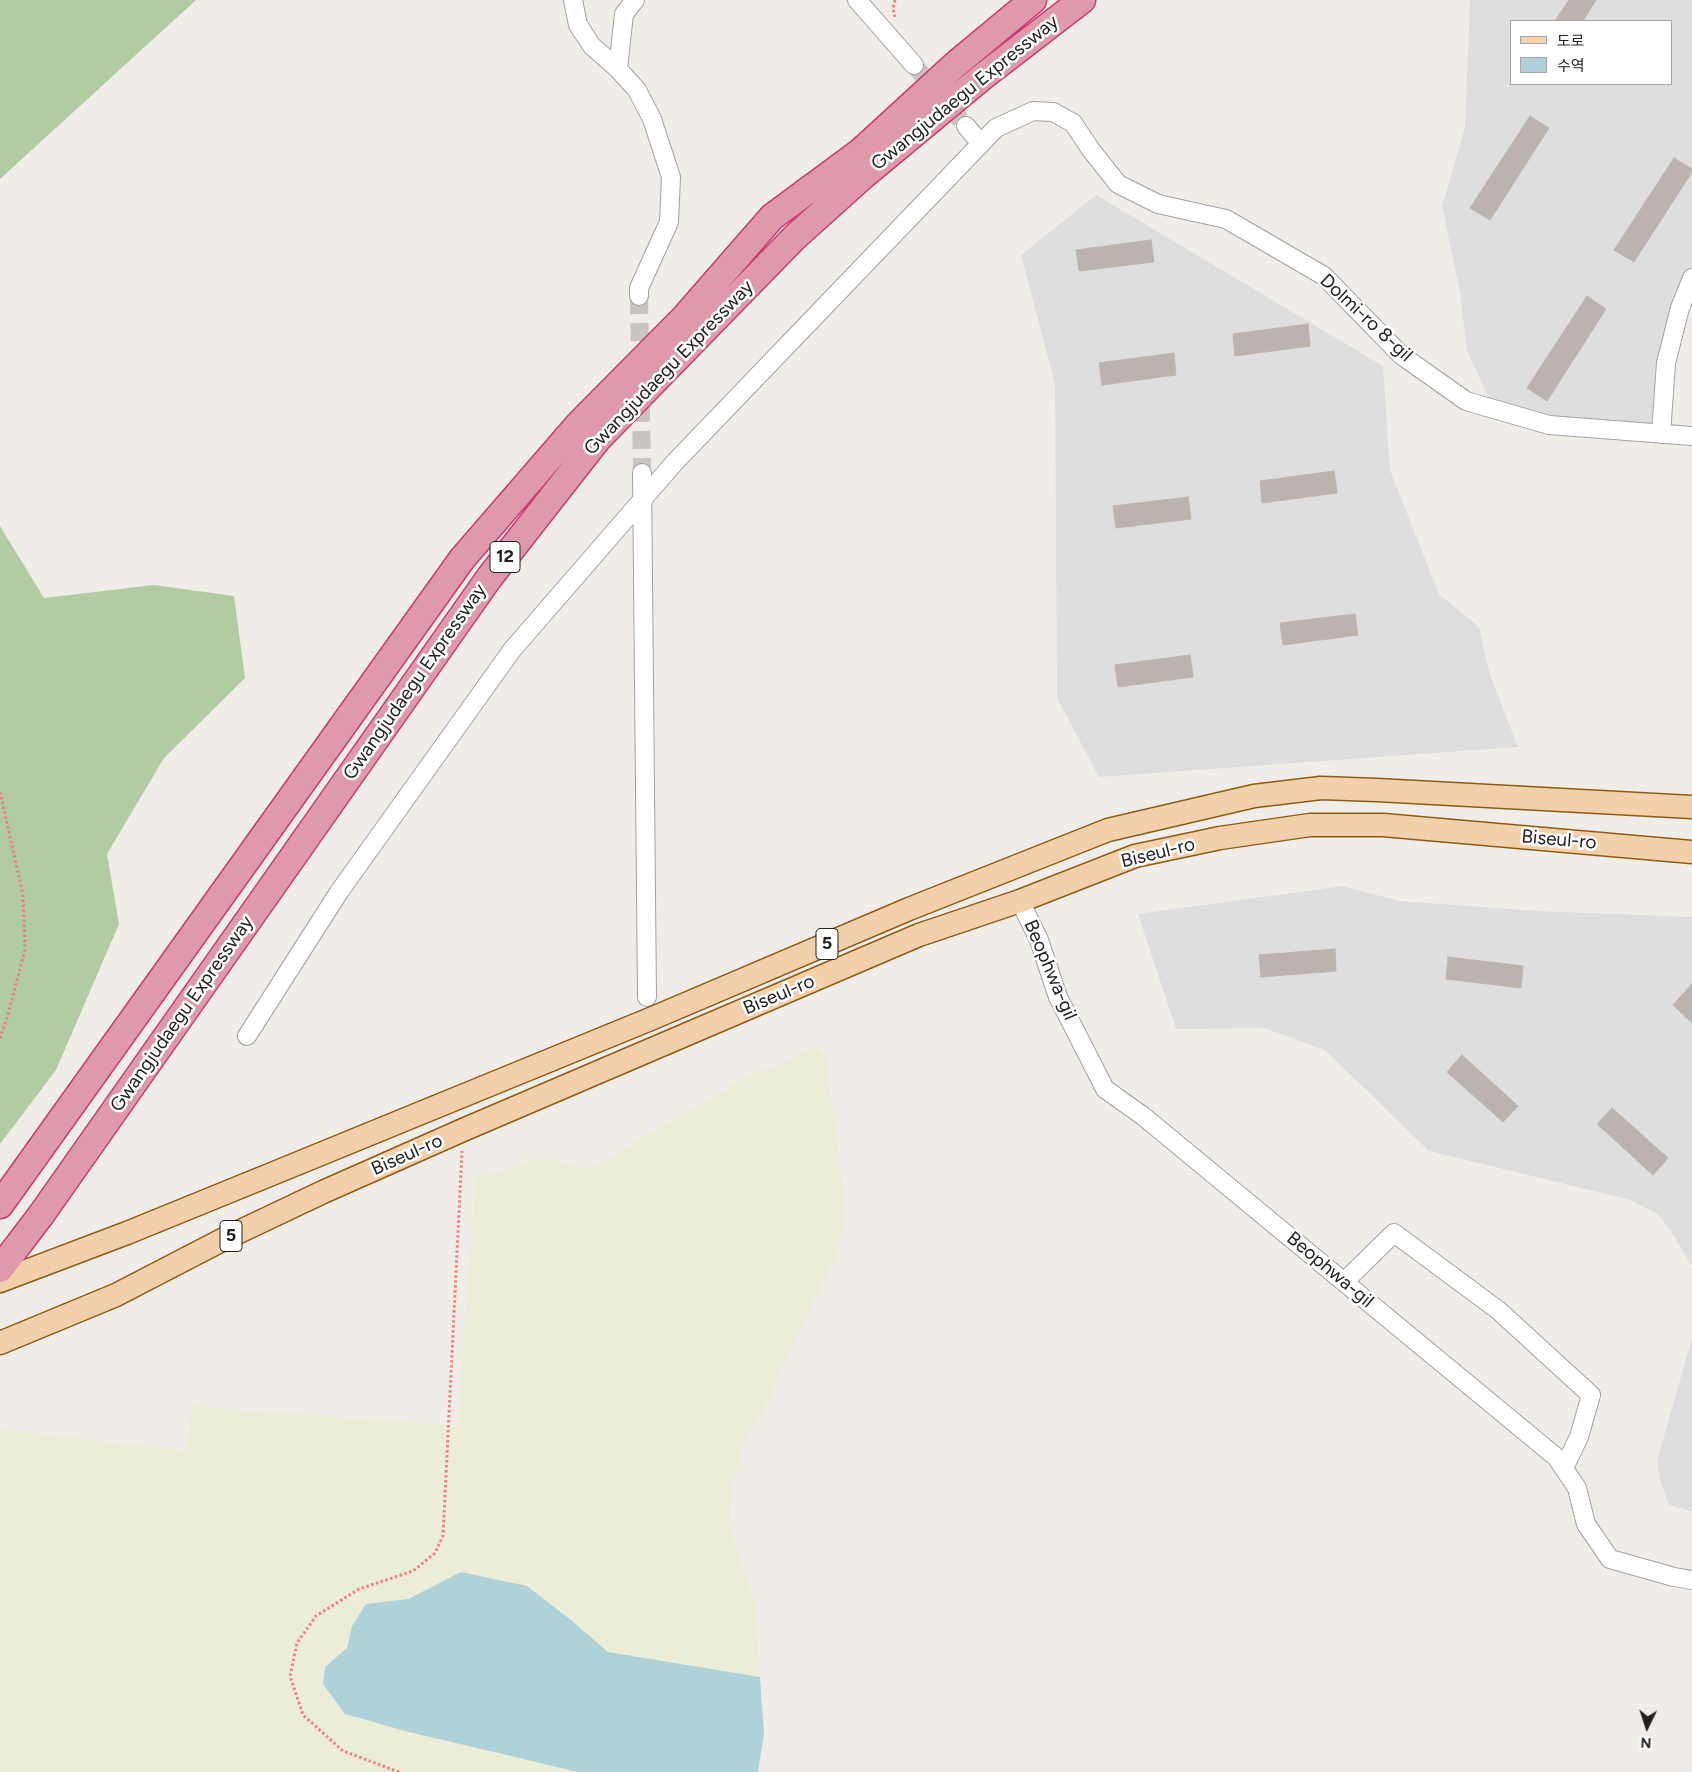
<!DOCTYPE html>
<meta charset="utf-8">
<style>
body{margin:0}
#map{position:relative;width:1692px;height:1772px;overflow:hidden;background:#f0ede9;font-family:Figtree,"Noto Sans KR",sans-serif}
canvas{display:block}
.legend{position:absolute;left:1510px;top:20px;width:162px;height:65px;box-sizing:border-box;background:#fff;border:1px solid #a6a6a6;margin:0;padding:6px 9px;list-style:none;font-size:15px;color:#212121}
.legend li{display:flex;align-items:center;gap:10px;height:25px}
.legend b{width:25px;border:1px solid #a6a6a6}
.north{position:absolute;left:1622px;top:1702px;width:50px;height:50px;-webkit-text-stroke:4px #fff;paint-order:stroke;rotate:184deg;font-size:14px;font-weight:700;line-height:20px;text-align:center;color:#212121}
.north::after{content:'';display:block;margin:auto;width:18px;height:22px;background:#212121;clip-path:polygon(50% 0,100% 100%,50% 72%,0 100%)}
</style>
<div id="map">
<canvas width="1692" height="1772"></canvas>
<ul class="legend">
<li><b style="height:6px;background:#f2d0ac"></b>도로</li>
<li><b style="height:14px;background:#afd2d9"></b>수역</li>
</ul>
<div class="north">N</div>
</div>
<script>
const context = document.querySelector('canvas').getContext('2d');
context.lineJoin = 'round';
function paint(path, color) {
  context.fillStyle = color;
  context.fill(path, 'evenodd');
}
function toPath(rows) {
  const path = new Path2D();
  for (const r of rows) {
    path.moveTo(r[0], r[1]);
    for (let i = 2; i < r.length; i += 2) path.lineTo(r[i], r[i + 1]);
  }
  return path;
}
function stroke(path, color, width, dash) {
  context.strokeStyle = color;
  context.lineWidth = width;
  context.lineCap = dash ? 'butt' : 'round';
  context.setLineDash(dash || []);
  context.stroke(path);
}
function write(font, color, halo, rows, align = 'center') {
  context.font = font + ' Figtree,sans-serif';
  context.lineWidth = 5;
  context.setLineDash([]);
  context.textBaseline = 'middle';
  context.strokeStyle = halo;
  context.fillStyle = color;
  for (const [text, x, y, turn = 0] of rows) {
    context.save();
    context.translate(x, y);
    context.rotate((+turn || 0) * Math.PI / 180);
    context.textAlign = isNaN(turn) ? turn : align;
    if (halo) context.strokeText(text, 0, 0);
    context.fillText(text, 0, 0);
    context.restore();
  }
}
const residential = toPath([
 [1470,0,1692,0,1692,278,1680,308,1661,434,1494,409,1467,351,1460,293,1442,206,1465,128],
 [1511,21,1671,21,1671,84,1511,84],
 [1096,195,1383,366,1390,470,1439,594,1479,627,1490,675,1518,747,1099,777,1057,698,1055,384,1021,255],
 [1343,886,1399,901,1538,911,1692,917,1692,1274,1692,1266,1670,1230,1658,1214,1631,1200,1429,1151,1325,1050,1264,1028,1176,1029,1138,914],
 [1692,1338,1692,1511,1669,1505,1660,1480,1657,1461]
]);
const farmland = toPath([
 [817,1048,825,1056,844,1193,845,1222,837,1253,790,1351,770,1397,741,1450,732,1488,729,1525,755,1601,760,1677,608,1652,571,1620,527,1586,461,1572,408,1599,366,1605,352,1626,347,1648,325,1667,323,1684,345,1714,405,1731,578,1772,0,1772,0,1429,187,1451,192,1406,458,1426,465,1319,476,1181,481,1177,543,1158,589,1169,738,1082,806,1050]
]);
const forest = toPath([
 [0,0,196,0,0,179],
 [0,526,44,598,154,585,234,596,245,678,164,758,107,854,119,924,56,1070,0,1144]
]);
const water = toPath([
 [461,1572,527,1586,571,1620,608,1652,760,1677,764,1734,758,1772,578,1772,405,1731,345,1714,323,1684,325,1667,347,1648,352,1626,366,1604,408,1599]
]);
const building = toPath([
 [1569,0,1596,0,1583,21,1555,21,1569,0],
 [1530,116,1549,128,1490,220,1470,208,1530,116],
 [1674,158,1692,169,1692,172,1634,262,1614,250,1674,158],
 [1151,240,1154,262,1079,271,1076,250,1151,240],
 [1587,296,1606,309,1547,401,1527,388,1587,296],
 [1308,324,1310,346,1235,356,1233,334,1308,324],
 [1174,353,1176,375,1102,385,1099,363,1174,353],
 [1334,471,1337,493,1262,503,1260,481,1334,471],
 [1188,497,1191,519,1116,528,1113,506,1188,497],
 [1355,614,1358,635,1283,645,1280,623,1355,614],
 [1190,655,1193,677,1118,687,1115,665,1190,655],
 [1335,949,1336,971,1261,977,1259,955,1335,949],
 [1448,957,1523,966,1521,988,1446,979,1448,957],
 [1692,984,1692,1023,1673,1005,1692,984],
 [1462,1055,1518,1106,1503,1122,1447,1072,1462,1055],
 [1612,1108,1668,1158,1653,1175,1597,1124,1612,1108]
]);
const minorTunnel = toPath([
 [914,65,966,126],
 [639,296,642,473]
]);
const path = toPath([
 [895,0,893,8,895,17],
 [0,792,23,895,25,950,7,1018,0,1038],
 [399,1772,343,1751,303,1715,290,1676,297,1643,316,1616,359,1589,413,1571,435,1553,443,1536,462,1151]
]);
const minor = toPath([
 [573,0,578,25,592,46,618,69],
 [635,0,624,14,618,69,637,90,652,119,671,177,669,222,639,288,639,296],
 [857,0,914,65],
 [966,126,981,144],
 [1661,434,1666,363,1680,308,1692,278],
 [642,473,647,997],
 [1020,901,1039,940,1058,997,1105,1089,1143,1116,1556,1457,1577,1488,1586,1524,1610,1559,1674,1577,1692,1580],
 [247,1036,339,892,512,650,675,462,996,128,1033,111,1053,112,1073,123,1091,150,1118,184,1158,204,1226,219,1324,276,1401,355,1466,401,1549,425,1692,436],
 [1344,1282,1394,1233,1498,1310,1591,1395,1579,1437,1564,1468]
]);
const major = toPath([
 [0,1281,127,1233,267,1176,653,1018,909,909,1108,830,1254,796,1321,788,1377,790,1692,807],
 [0,1343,116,1295,224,1239,323,1192,463,1130,919,935,1020,901,1135,856,1220,838,1310,825,1383,825,1692,852]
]);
const highway = toPath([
 [0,1205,462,559,578,425,683,319,772,217,860,152,956,64,1033,0],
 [0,1269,41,1215,489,578,597,440,795,237,864,175,981,78,1082,0]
]);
const shields = [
 [505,557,30],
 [827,944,22],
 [231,1236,22]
];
const shieldNames = [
 ["12",505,557],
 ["5",827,944],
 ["5",231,1236]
];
const streetNames = [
 ["Gwangjudaegu Expressway",965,93,-39],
 ["Dolmi-ro 8-gil",1366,318,43],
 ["Gwangjudaegu Expressway",669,368,-46],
 ["Gwangjudaegu Expressway",415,682,-55],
 ["Biseul-ro",1559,840,5],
 ["Biseul-ro",1158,853,-14],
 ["Beophwa-gil",1050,970,67],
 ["Biseul-ro",779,995,-23],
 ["Gwangjudaegu Expressway",182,1014,-55],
 ["Biseul-ro",407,1155,-24],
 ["Beophwa-gil",1330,1270,40]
];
paint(residential, '#dfdede');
paint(farmland, '#ecedd7');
paint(forest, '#b1cba2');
paint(water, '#afd2d9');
paint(building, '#bab3af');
stroke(building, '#c1b4ad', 1);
stroke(minorTunnel, '#c7c4c1', 18, [18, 9]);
stroke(minor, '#a2a2a2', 20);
stroke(major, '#8e5c11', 25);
stroke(highway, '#c93c75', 29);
stroke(path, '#eb837f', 3, [2.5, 2.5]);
stroke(minor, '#fff', 18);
stroke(major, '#f2d0ac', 22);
stroke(highway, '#de9aab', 26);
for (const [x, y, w] of shields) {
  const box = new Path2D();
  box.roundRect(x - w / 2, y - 15.5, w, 31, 4);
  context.fillStyle = '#fff';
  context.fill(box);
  stroke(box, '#212121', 1);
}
write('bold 18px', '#212121', null, shieldNames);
write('19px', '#212121', '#fff', streetNames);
</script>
